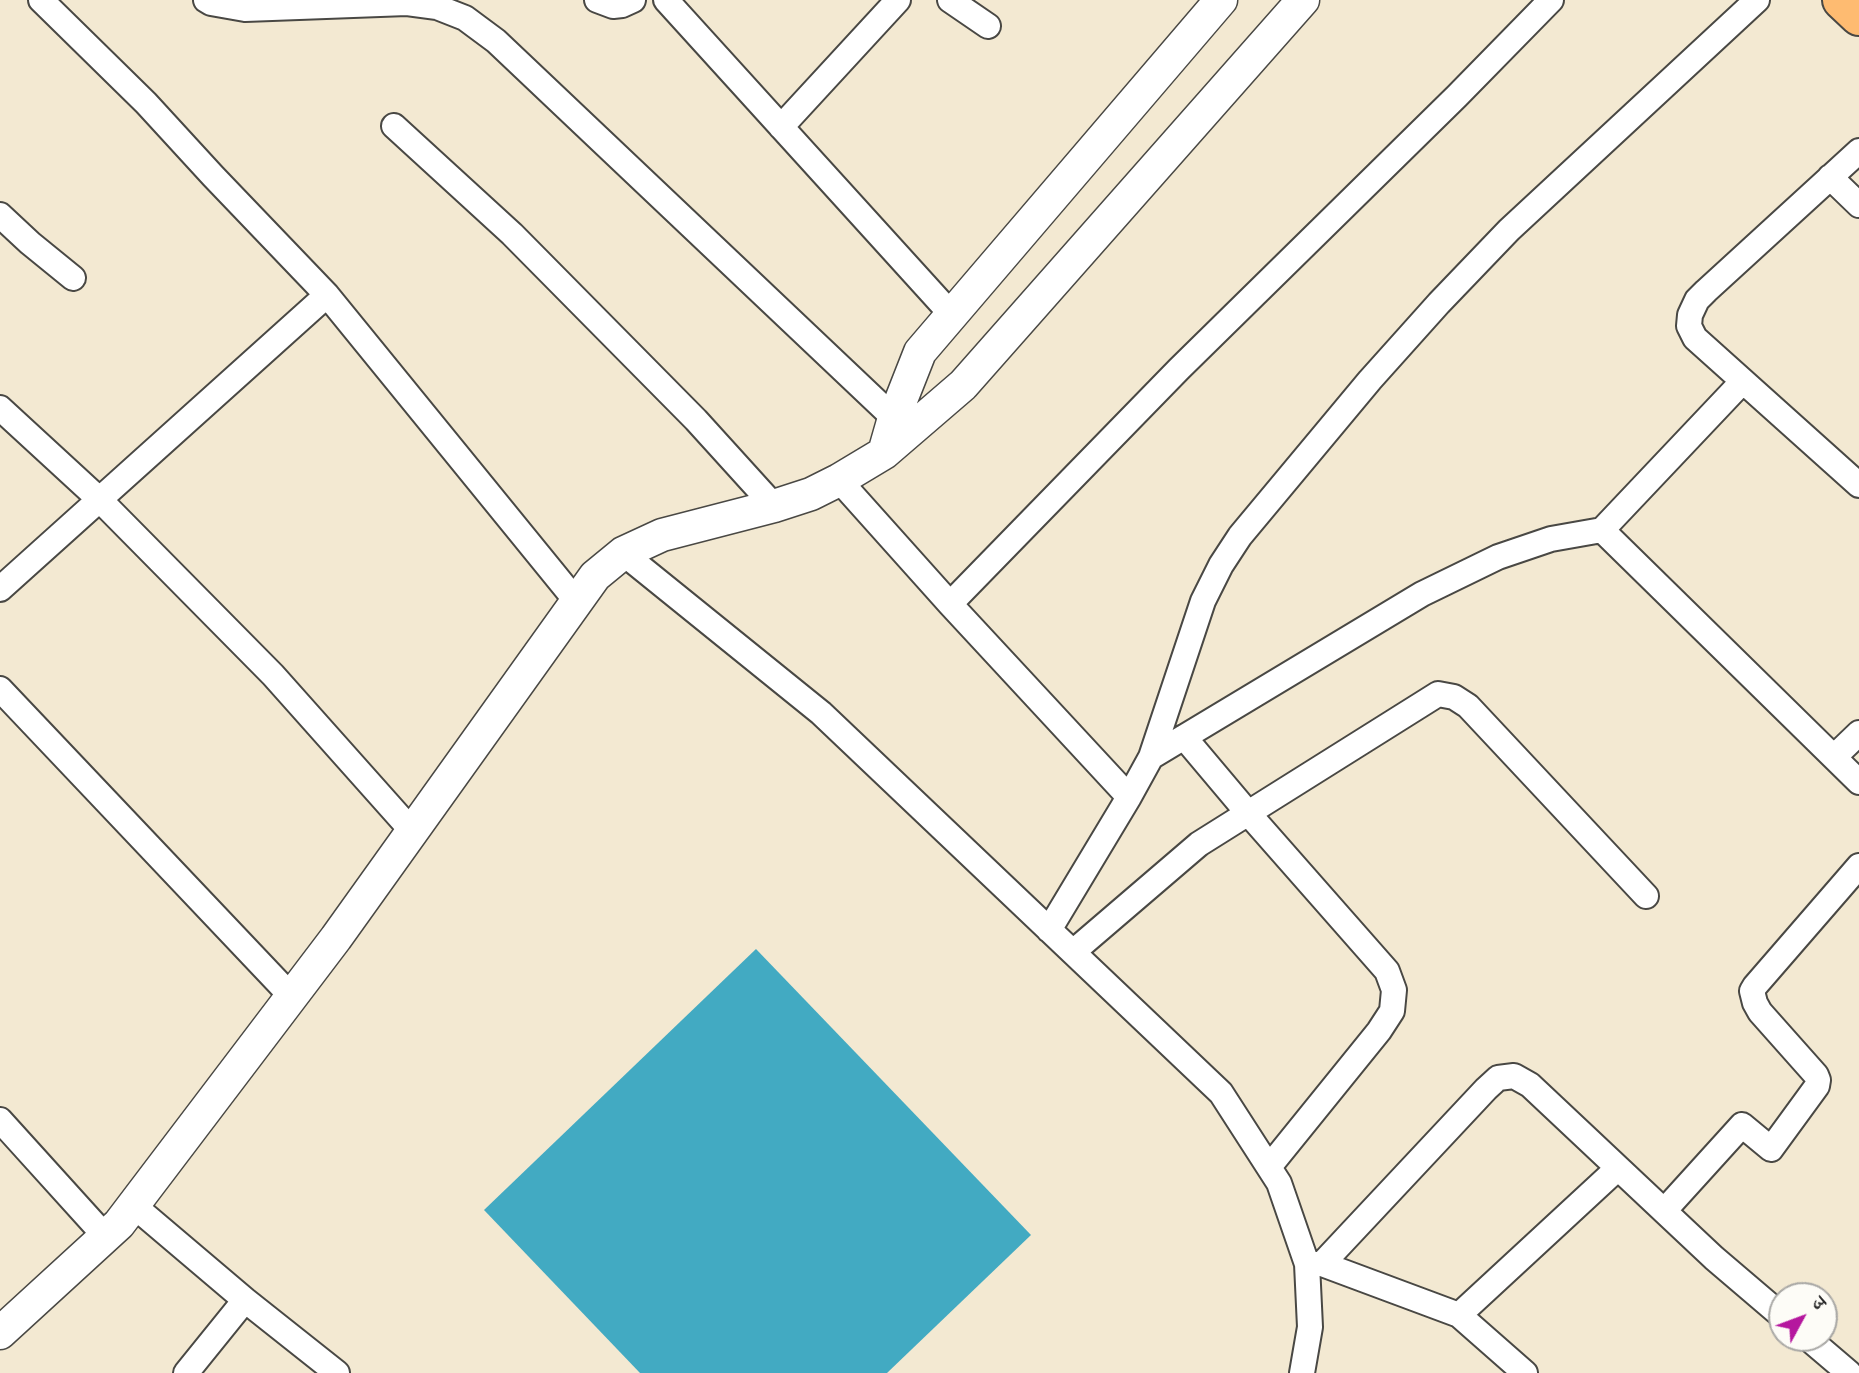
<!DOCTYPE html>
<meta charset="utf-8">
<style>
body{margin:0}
#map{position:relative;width:1859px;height:1373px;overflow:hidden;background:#f3e9d2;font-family:"Old Standard TT","Noto Serif Devanagari",serif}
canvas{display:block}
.north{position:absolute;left:1768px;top:1282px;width:70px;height:70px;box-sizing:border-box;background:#fdfcf7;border:2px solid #a9a8a5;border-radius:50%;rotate:49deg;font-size:19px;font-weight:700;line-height:28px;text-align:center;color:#2b2b2b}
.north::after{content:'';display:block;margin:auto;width:24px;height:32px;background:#b5179e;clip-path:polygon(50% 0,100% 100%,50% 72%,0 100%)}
</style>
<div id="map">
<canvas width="1859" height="1373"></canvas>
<div class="north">उ</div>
</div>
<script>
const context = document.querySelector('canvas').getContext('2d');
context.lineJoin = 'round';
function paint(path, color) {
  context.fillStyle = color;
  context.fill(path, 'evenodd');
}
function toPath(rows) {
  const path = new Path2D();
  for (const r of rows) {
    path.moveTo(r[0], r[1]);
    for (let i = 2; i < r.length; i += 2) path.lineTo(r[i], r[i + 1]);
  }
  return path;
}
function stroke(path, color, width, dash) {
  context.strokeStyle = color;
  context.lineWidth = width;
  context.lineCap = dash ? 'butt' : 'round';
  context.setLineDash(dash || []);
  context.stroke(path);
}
const water = toPath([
 [756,949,1031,1235,887,1373,640,1373,484,1210]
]);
const minor = toPath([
 [41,0,146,103,213,176,327,295,577,602],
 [206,0,211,3,245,9,407,3,437,7,465,18,496,41,894,418],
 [597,0,613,6,622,5,633,0],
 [666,0,952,315],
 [950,0,988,26],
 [394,126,512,234,696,420,774,506],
 [781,127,898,0],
 [1859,151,1706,291,1697,300,1690,315,1689,326,1695,338,1859,485],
 [1830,177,1859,205],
 [0,215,30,243,73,278],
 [0,408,100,500,273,675,412,831],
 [839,480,950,604,1129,797],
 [1602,530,1859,782],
 [623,553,821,713,1221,1093,1279,1183,1307,1264,1310,1327,1302,1373],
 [0,589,327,295],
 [950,604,1179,369,1457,96,1551,0],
 [0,689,292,997],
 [1184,737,1248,813,1387,971,1394,990,1392,1011,1379,1031,1269,1167],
 [1151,757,1422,594,1498,557,1551,539,1602,530,1743,381],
 [1834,757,1859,733],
 [1049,930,1129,797,1151,757,1203,601,1221,565,1240,536,1370,380,1439,303,1509,230,1757,0],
 [1073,952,1199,844,1438,694,1454,697,1468,706,1646,896],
 [0,1120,105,1236],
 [133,1205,245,1300,337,1373],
 [1664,1211,1742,1125,1771,1149,1817,1086,1818,1080,1816,1075,1760,1012,1755,1003,1752,991,1755,986,1859,866],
 [1308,1264,1322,1264,1459,1315,1525,1373],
 [1322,1264,1486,1089,1498,1078,1514,1076,1530,1085,1714,1258,1782,1316],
 [1459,1315,1618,1168],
 [1808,1338,1849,1373],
 [186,1373,245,1300]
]);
const tertiary = toPath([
 [884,453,894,418,920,352,1221,0],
 [0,1333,119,1224,336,938,595,576,623,553,662,535,774,506,811,494,839,480,884,453,963,385,1303,0]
]);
const primary = toPath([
 [1842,0,1859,16]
]);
paint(water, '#42aac2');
stroke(minor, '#494844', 28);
stroke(tertiary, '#494844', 35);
stroke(primary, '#494844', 42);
stroke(minor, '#fff', 24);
stroke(tertiary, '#fff', 32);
stroke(primary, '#febb71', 38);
</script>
